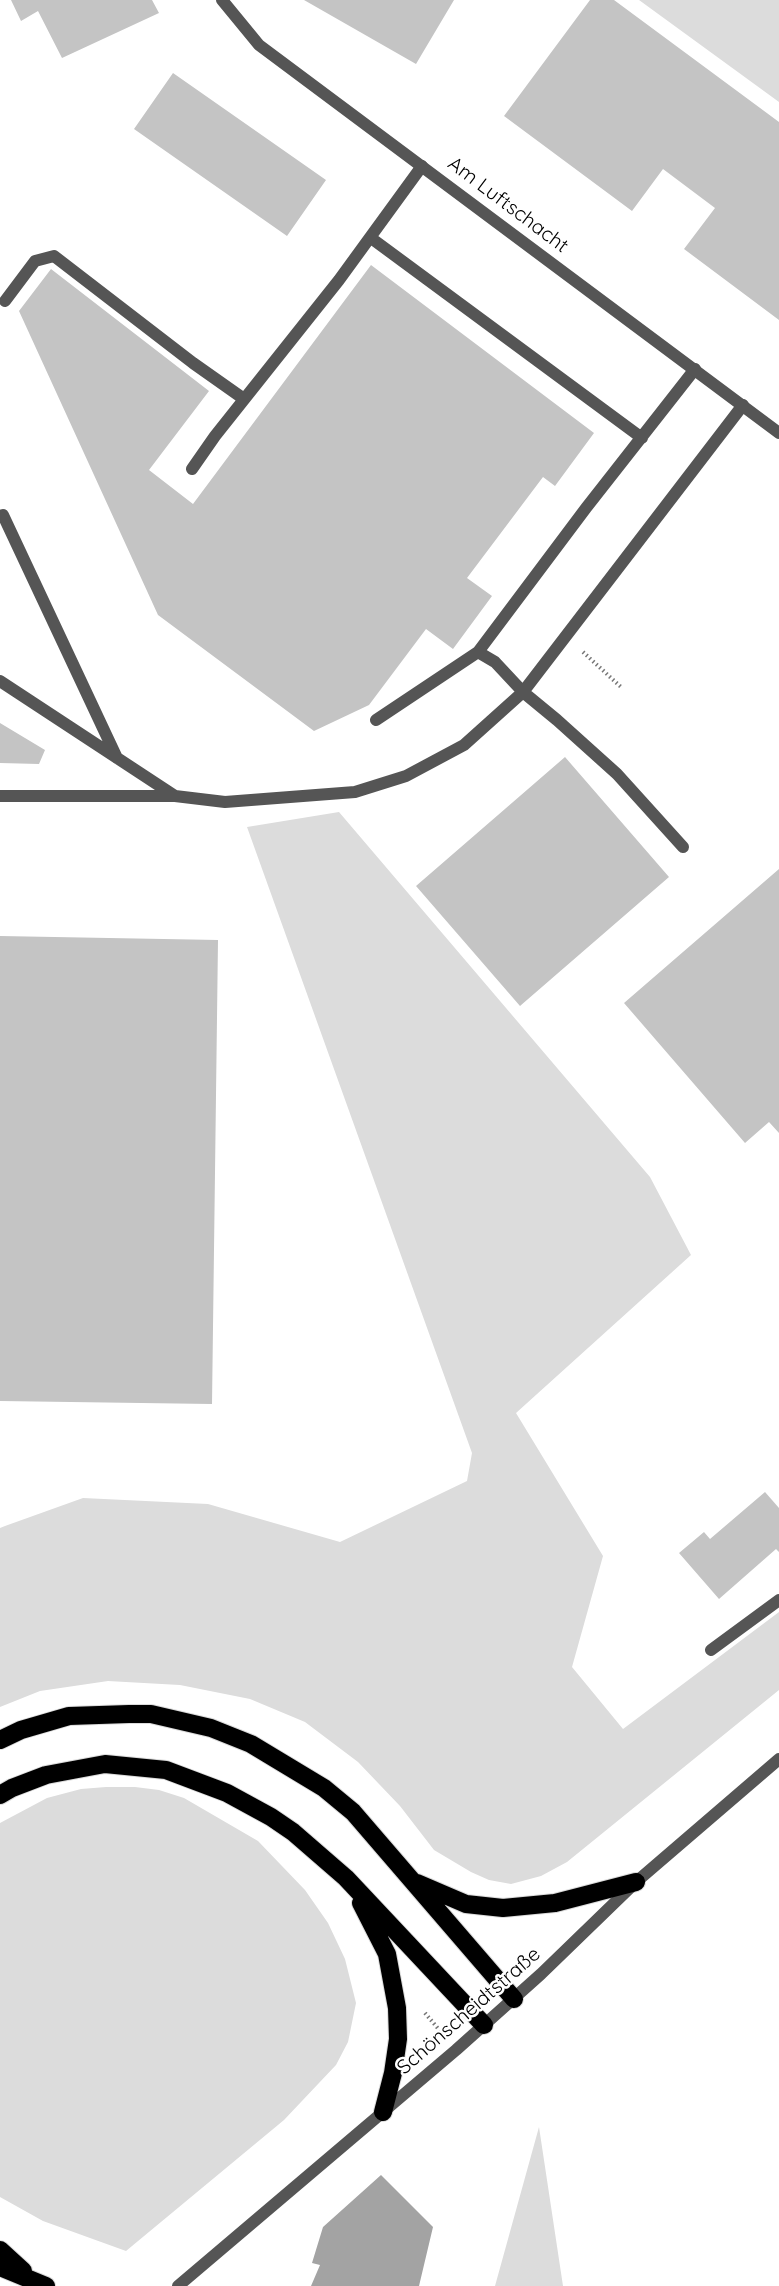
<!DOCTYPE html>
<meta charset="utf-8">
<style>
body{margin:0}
canvas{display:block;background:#fff}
</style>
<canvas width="779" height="2286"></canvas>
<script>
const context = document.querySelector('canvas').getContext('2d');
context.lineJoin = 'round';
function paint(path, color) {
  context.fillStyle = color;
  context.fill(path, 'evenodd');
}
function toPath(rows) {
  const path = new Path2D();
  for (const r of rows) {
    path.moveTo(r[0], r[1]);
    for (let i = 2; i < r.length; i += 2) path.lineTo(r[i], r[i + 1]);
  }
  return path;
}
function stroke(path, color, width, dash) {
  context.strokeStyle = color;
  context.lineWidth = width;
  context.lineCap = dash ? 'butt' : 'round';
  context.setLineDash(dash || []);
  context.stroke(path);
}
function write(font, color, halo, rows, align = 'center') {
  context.font = font + ' Quicksand,sans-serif';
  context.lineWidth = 5;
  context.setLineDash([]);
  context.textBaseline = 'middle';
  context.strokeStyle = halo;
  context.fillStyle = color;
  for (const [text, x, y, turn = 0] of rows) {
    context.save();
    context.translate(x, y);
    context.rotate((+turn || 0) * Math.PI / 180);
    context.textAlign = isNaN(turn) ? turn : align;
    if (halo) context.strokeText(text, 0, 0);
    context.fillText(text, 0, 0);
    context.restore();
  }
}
const green = toPath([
 [639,0,779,0,779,102],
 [339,812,650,1177,691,1255,516,1413,603,1556,572,1667,623,1729,779,1612,779,1690,567,1862,541,1876,511,1884,489,1880,471,1872,434,1850,400,1806,358,1762,305,1722,250,1699,180,1685,108,1681,40,1691,0,1707,0,1528,5,1526,83,1498,208,1504,340,1542,467,1481,472,1453,247,827],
 [106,1787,135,1787,159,1790,184,1798,258,1841,305,1890,328,1923,345,1959,356,2003,348,2042,336,2065,284,2120,126,2251,43,2221,0,2197,0,1823,47,1798,81,1789],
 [539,2127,563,2286,495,2286]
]);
const water = toPath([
 [381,2175,433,2227,419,2286,311,2286,320,2265,312,2263,323,2227]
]);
const building = toPath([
 [11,0,152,0,159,13,62,58,38,11,21,21],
 [304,0,454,0,416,64],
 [590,0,614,0,779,122,779,320,684,249,715,208,663,169,632,211,504,116],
 [173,73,326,180,287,236,134,129],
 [371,265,594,433,555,486,543,477,467,578,492,596,453,649,426,629,369,705,314,731,158,615,19,311,51,269,209,391,149,470,193,504],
 [0,723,45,750,39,764,0,763],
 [565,757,669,877,520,1006,416,886],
 [779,869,779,1133,769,1122,745,1143,624,1003],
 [0,936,218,940,212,1404,0,1401],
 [765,1492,779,1508,779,1552,776,1549,719,1599,679,1553,704,1532,710,1539]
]);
const path = toPath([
 [583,652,622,688],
 [425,2013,441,2032]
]);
const service = toPath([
 [371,238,642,438],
 [5,301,35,261,54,256,193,363,244,399],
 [192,469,215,436,339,280,422,166],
 [3,515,117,758],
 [478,652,586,508,695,369],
 [0,681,175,796],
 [376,720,478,652,495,662,523,692,557,720,617,774,683,847],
 [0,796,175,796,225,802,355,792,406,776,464,745,523,692,743,405],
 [711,1650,779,1600]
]);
const minor = toPath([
 [222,0,259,45,779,433]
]);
const tertiary = toPath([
 [178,2286,456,2050,541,1974,636,1882,779,1759]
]);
const motorway = toPath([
 [0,1740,21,1730,69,1716,129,1714,151,1714,211,1728,251,1744,324,1788,353,1812,514,1999],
 [0,1795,12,1788,46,1775,105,1764,166,1770,227,1793,271,1817,293,1832,346,1878,484,2025],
 [417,1883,466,1904,503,1908,555,1903,636,1882],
 [361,1903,387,1954,397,2008,398,2039,393,2073,383,2112],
 [0,2250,23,2271],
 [0,2267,46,2286]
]);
const streetNames = [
 ["Am Luftschacht",508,205,37],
 ["Schönscheidtstraße",469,2011,-41]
];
paint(green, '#dcdcdc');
paint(water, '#a3a3a3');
paint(building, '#c4c4c4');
stroke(motorway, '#dbdbdb', 20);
stroke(path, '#777', 4, [1.5, 3]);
stroke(service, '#555', 12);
stroke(minor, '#555', 12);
stroke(tertiary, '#555', 12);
stroke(motorway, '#000', 18);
write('20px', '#000', '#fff', streetNames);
</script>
